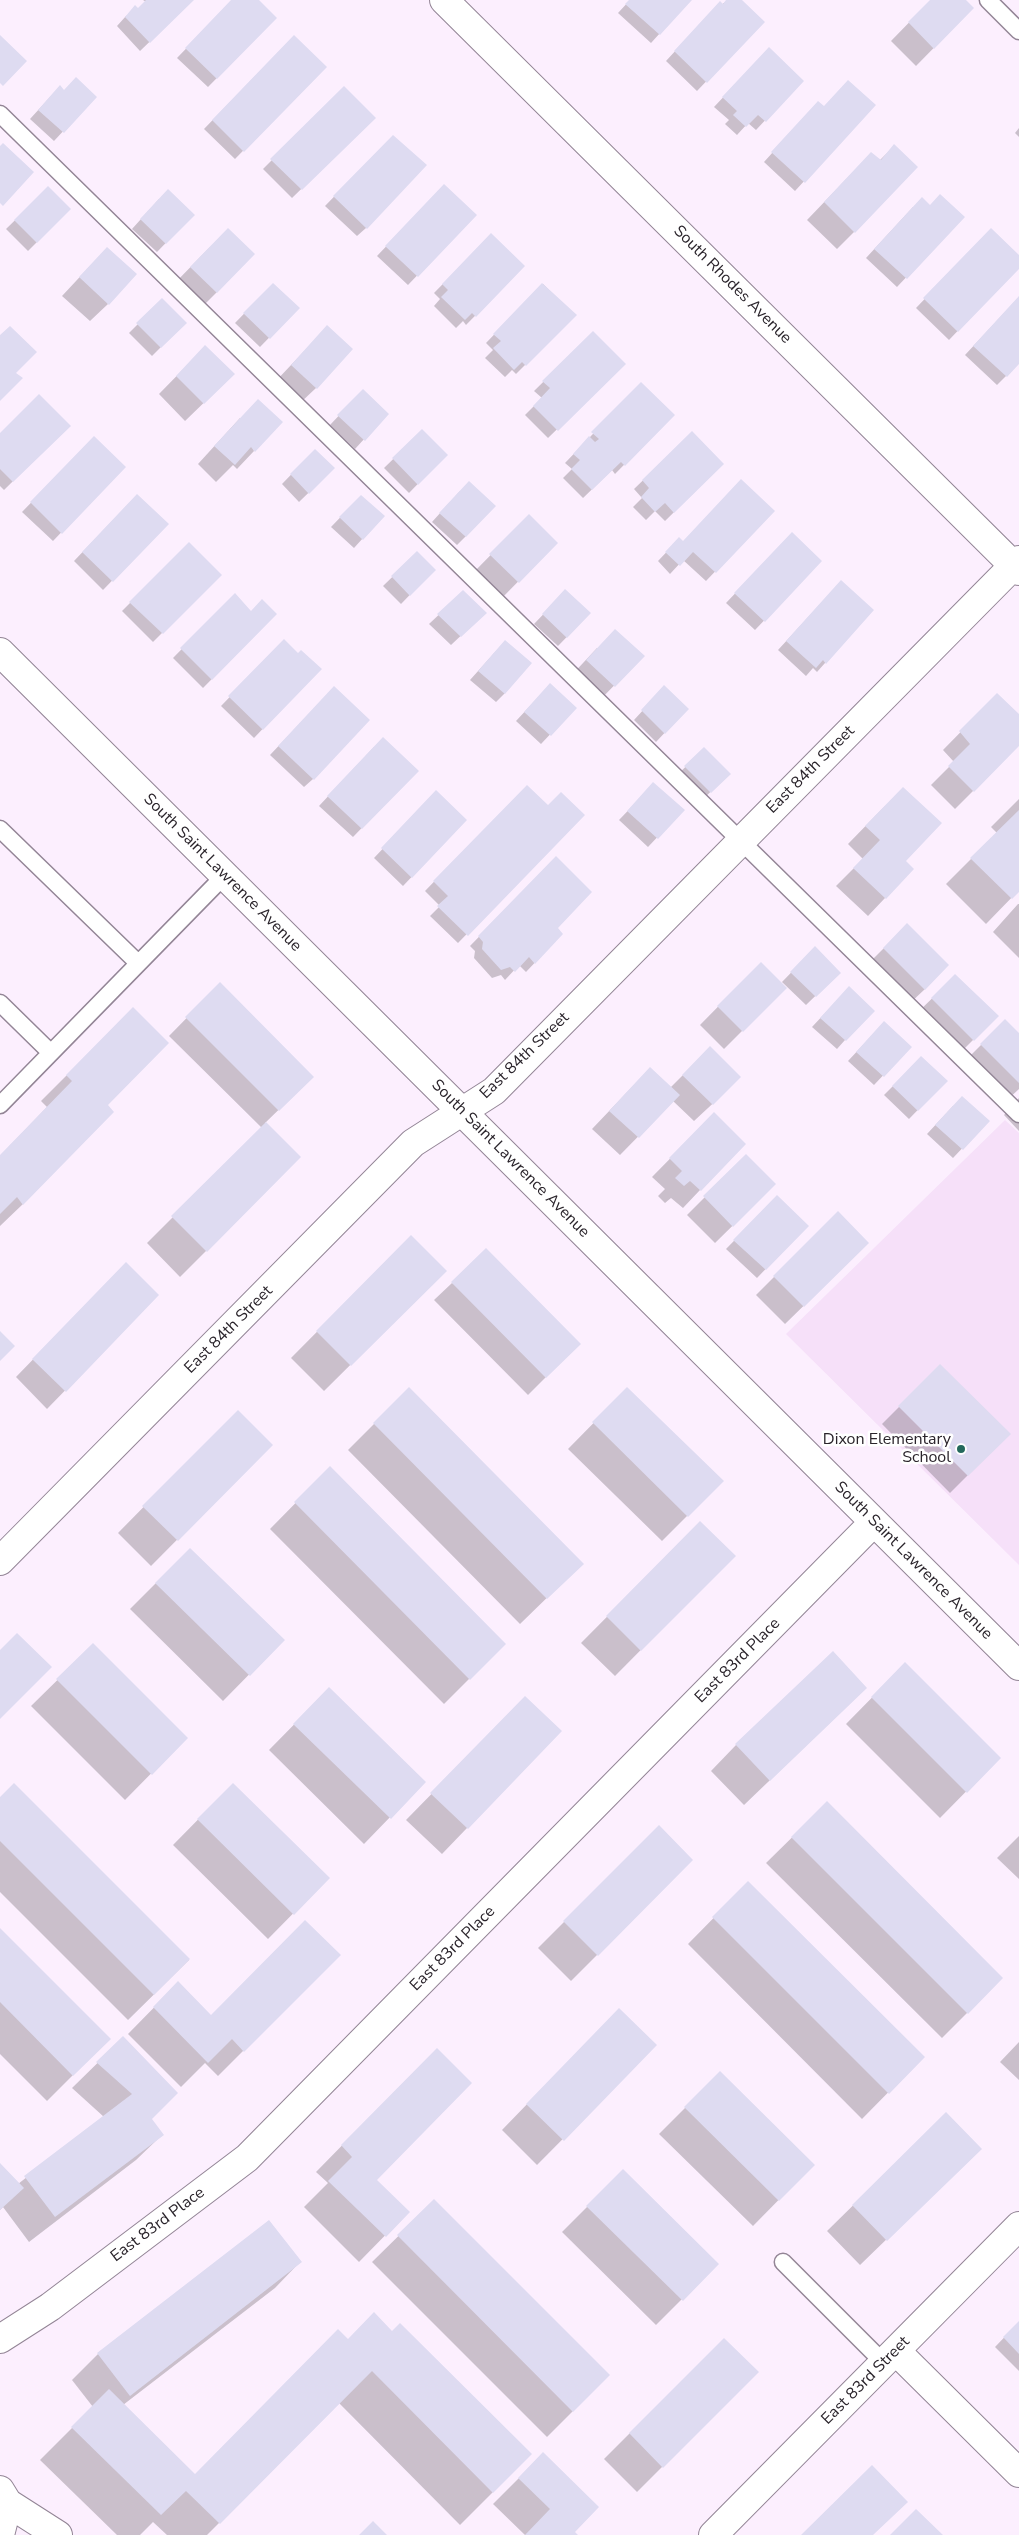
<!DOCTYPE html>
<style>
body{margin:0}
canvas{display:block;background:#fceffe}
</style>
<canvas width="1019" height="2535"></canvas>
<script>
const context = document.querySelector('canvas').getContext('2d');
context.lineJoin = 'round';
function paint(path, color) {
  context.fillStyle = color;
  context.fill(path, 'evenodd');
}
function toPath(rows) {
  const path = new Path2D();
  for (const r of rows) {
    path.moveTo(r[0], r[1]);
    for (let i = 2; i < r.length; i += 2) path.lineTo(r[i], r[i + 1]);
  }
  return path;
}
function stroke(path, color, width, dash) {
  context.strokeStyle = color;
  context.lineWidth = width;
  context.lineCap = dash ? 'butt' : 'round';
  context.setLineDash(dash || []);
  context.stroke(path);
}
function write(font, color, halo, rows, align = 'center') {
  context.font = font + ' "Nunito Sans",sans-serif';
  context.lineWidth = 5;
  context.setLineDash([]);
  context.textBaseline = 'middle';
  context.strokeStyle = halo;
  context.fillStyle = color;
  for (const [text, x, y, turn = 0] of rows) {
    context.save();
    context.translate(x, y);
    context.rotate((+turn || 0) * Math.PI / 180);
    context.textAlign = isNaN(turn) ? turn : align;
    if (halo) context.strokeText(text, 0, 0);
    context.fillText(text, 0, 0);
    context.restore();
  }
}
const built = toPath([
 [1005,1120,1019,1133,1019,1565,786,1334]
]);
const shadow = toPath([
 [143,0,193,0,140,51,117,26,126,16,138,10,146,2],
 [233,0,258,0,276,18,208,87,177,58],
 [630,0,690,0,651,43,618,13],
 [728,0,740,0,763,22,697,91,666,61,711,12],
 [931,0,964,0,973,8,916,66,891,41],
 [294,36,325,67,235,159,204,129],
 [760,58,802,81,756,130,748,123,737,135,725,124,729,120,714,107],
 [344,88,374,118,292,198,263,169],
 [64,91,95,97,54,141,30,119,51,96],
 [874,105,795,191,764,162,810,111,824,108],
 [1019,128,1019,137,1015,133],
 [393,136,366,228,357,236,325,206],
 [894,146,854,232,837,249,807,220,854,171,879,161],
 [48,188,70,209,28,251,6,229],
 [435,195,475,215,408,285,377,256],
 [159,199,193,215,157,252,132,229],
 [930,206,963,217,897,287,866,258,913,207],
 [991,230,1019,257,1019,267,949,340,916,308],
 [491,235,524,266,466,325,463,321,456,328,434,306,440,299,434,293],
 [210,247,217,292,199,310,173,285],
 [90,266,108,304,90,321,62,296],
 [273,284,298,308,260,347,235,323],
 [543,284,575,315,516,374,512,370,505,377,485,358,493,350,486,343],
 [1019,297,1019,363,997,385,965,355],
 [162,300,185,323,152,356,129,333],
 [327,327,316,388,298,405,274,383],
 [593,333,624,364,548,438,525,415,542,398,534,391],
 [205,347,215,392,185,421,159,394],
 [641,384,673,415,615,474,612,470,583,498,563,478,572,469,565,463],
 [363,390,387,414,355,449,330,425],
 [240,418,254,451,237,469,233,465,216,482,198,464],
 [69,426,4,490,0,486,0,434],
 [422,431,446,455,409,493,384,468],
 [692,433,723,464,665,521,655,511,646,520,633,507,642,498,634,489],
 [94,438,124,467,53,541,22,512],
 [315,450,334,468,299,502,282,484],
 [460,491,466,536,457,545,432,522],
 [137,495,167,524,103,590,74,561],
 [361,496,383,516,354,548,331,527],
 [773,511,706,581,683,560,670,574,658,561,679,539,682,542],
 [529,516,556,543,500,600,473,573],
 [784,542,821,561,755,630,726,603],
 [189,544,220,575,153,642,122,611],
 [417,553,434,570,401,604,383,586],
 [833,590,825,663,817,672,813,668,806,676,778,650],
 [463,592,485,613,451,645,429,624],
 [235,595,251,612,276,614,203,688,173,658],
 [557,600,590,613,558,646,534,624],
 [284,641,298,654,320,669,254,738,221,706],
 [597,648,643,656,596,704,569,678],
 [496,651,505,693,496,702,470,680],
 [542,693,575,708,541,744,516,721],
 [997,695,1019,716,1019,745,955,809,931,785,954,762,943,750],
 [656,696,687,709,656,742,634,720],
 [325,697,313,779,304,787,270,755],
 [374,747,417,771,353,837,319,806],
 [704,749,729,774,701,801,676,776],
 [527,786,548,807,583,815,458,943,430,916,440,906,425,891],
 [645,793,683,810,648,847,619,820],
 [1019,799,1019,890,986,924,946,884,997,833,991,827],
 [428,801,466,820,403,886,374,858],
 [885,806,905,861,885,898,868,916,836,886,863,859,848,844],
 [556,858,557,928,562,934,526,972,519,965,505,980,501,975,492,978,474,958,475,951,470,946],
 [1018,904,1019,904,1019,958,993,932],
 [907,925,925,989,907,1006,866,966],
 [815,948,839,973,806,1005,782,982],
 [761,963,785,988,724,1049,700,1025],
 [955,976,997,1016,955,1058,914,1016],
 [220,984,295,1094,265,1123,300,1157,180,1277,147,1243,262,1128,169,1036],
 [841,996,845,1040,837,1049,812,1027],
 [133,1009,106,1105,23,1204,0,1226,0,1156,47,1107,41,1101],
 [1005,1021,1019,1035,1019,1089,1004,1103,964,1062],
 [876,1031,910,1047,874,1085,848,1061],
 [710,1048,722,1095,694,1121,673,1101,620,1155,592,1129,633,1086,670,1088],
 [921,1058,946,1081,909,1119,884,1095],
 [1019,1098,1019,1131,1004,1115],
 [953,1106,988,1121,953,1158,927,1134],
 [714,1114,700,1190,683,1208,671,1198,665,1203,658,1196,665,1189,652,1177],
 [746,1156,775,1184,715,1243,687,1215],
 [777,1197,807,1226,757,1278,726,1249],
 [838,1213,868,1243,785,1324,756,1295],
 [411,1237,445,1271,324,1391,291,1358],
 [108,1282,158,1295,47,1409,16,1377],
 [452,1283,579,1344,528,1395,434,1300],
 [940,1366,1009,1434,950,1493,882,1424],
 [409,1389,556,1589,520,1624,348,1450],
 [627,1389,722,1481,662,1541,568,1449],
 [238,1411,271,1445,151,1566,118,1533],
 [330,1468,504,1644,444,1704,270,1529],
 [700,1523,734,1556,615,1676,581,1643],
 [190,1549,283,1640,223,1701,130,1609],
 [93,1645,186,1738,125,1800,31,1706],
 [905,1664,999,1758,940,1818,846,1724],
 [329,1689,424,1782,364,1844,269,1750],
 [840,1713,744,1805,711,1771,736,1745],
 [500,1724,467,1828,442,1854,406,1820],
 [233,1784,328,1878,268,1939,173,1845],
 [0,1798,189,1960,128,2020,0,1892],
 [827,1803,1002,1978,942,2038,766,1863],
 [659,1827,692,1860,571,1981,538,1948],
 [1019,1836,1019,1879,997,1858],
 [748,1883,923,2057,862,2119,688,1944],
 [0,1930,109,2039,47,2101,0,2054],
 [339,1955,218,2076,205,2063,181,2087,128,2034,178,1983,211,2016],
 [594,2035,656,2045,537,2165,502,2130],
 [123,2038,151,2119,162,2135,136,2160,29,2242,3,2207,0,2210,0,2165,18,2184,104,2117,72,2088],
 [1019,2042,1019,2080,1000,2062],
 [720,2073,813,2165,753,2226,659,2134],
 [411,2075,375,2180,408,2212,359,2262,304,2207,328,2183,316,2172],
 [946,2114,954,2174,860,2265,827,2231],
 [623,2171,717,2264,656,2325,562,2232],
 [434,2201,609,2375,547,2437,372,2262],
 [269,2222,300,2262,275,2288,123,2405,194,2476,348,2340,392,2332,531,2454,460,2525,339,2403,207,2535,167,2535,153,2522,140,2535,117,2535,40,2460,93,2407,72,2380,98,2354],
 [1019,2322,1019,2371,995,2347],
 [724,2339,757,2372,637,2492,604,2459],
 [543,2454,573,2532,576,2535,525,2535,493,2504]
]);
const building = toPath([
 [146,0,194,0,150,43,125,17,135,5,138,8],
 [231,0,259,0,277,18,217,79,185,48],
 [629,0,692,0,660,35,625,4],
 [726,0,742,0,765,22,707,83,674,51,720,1,723,4],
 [930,0,966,0,974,8,934,49,908,22],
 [0,35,27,61,3,86,0,83],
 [294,35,327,67,244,152,212,120],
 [769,47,804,81,766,122,758,115,746,127,733,115,737,111,722,97],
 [76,77,97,97,64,133,38,110,60,85,64,90],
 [848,80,876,105,805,183,771,152,818,101,824,106],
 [344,86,376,118,302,190,270,159],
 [393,135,427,165,367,229,333,196],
 [3,143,34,172,3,206,0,203,0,146],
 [894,144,918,167,855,233,824,202,871,152,881,160],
 [444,184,477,215,418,277,385,246],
 [48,186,71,209,37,243,14,220],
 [168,189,195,215,166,244,140,219],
 [940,194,965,217,907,279,874,249,922,197,930,205],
 [228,228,255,254,217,293,190,267],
 [991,228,1019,255,1019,269,958,332,923,298],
 [491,233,525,266,476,317,472,313,465,320,441,297,448,290,442,284],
 [107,247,137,274,109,305,79,277],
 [273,283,300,308,270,339,243,313],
 [542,283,577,315,526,366,522,362,514,370,493,348,501,341,493,334],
 [1019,296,1019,364,1007,377,973,346],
 [162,298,187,323,161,348,136,323],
 [327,325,353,349,317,389,291,365],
 [10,326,37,352,16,373,23,378,0,401,0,335],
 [593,331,626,364,558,431,533,406,550,388,542,381],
 [205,345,235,374,204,404,176,376],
 [641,382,675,415,625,466,621,462,592,490,571,469,580,460,573,454,589,436,595,442,599,439,591,432],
 [363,389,389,414,365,441,337,415],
 [39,394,71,426,13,482,0,469,0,433],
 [258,399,283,422,255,452,251,447,235,465,214,446],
 [422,429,448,455,418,485,392,458],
 [692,431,724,464,674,513,665,503,655,512,641,497,649,488,642,480],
 [94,436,126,467,62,534,30,502],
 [315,449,335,468,309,494,290,474],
 [741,479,775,511,716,573,693,552,680,566,665,552,679,537,683,541],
 [469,481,496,506,466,537,439,513],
 [137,494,169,524,113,582,82,552],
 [361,495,385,516,363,540,339,517],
 [529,514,558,543,519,583,489,554],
 [792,532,822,561,765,622,734,593],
 [189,542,222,575,163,634,129,602],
 [417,551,436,570,410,596,391,576],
 [841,580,874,610,826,664,823,660,816,668,786,641],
 [565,589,591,613,567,638,542,614],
 [463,590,487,613,461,637,437,614],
 [235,593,251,611,262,599,277,614,212,680,180,648],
 [615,629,645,656,615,687,586,660],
 [284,639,298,653,301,650,322,669,263,730,228,696],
 [505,640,532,663,505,694,478,671],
 [550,683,577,708,551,736,524,712],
 [664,685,689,709,665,734,641,710],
 [334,686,370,720,314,780,278,746],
 [997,693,1019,714,1019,746,974,792,948,766,970,744,959,731],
 [383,737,419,771,362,829,327,796],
 [704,747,731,774,711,793,684,766],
 [653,782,685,810,658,839,627,811],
 [527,785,548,805,561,792,585,815,468,936,437,906,448,896,433,881],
 [903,787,942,823,906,861,914,869,886,899,853,868,880,840,865,826],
 [436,790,467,820,412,878,381,848],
 [1019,810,1019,892,1012,899,970,858],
 [556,856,592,892,558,928,563,934,535,964,529,957,515,972,510,967,501,970,482,949,483,942,478,936],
 [907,923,949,965,925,990,883,948],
 [815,946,841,973,816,997,790,972],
 [761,962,787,988,743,1032,717,1006],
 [955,974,999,1016,974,1041,931,998],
 [220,982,314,1077,279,1111,185,1017],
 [849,986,875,1011,846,1041,820,1018],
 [133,1007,169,1043,108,1105,114,1112,23,1205,17,1197,0,1214,0,1155,72,1081,66,1075],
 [1005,1019,1019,1033,1019,1083,980,1044],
 [884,1021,912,1047,884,1077,856,1052],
 [710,1046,741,1077,713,1105,682,1075],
 [921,1056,948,1081,918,1111,892,1086],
 [650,1067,680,1095,639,1138,609,1111],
 [962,1096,990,1121,963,1150,935,1125],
 [714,1112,746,1144,701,1191,690,1181,684,1186,675,1178,682,1171,669,1158],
 [266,1122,301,1157,207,1252,171,1216],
 [746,1154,776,1184,733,1227,703,1196],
 [777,1195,809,1226,766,1270,733,1240],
 [838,1211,869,1243,804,1307,773,1276],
 [411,1235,447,1271,351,1366,316,1331],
 [486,1248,581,1344,546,1378,451,1282],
 [126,1262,159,1295,66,1392,32,1359],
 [0,1331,15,1346,0,1361],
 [940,1364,1011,1434,968,1476,898,1406],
 [409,1387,584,1564,547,1599,373,1423],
 [627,1387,724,1481,688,1517,592,1422],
 [238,1410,273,1445,178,1541,142,1506],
 [330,1466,506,1644,470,1680,294,1502],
 [700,1521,736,1556,641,1651,606,1616],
 [190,1548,285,1640,250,1676,155,1583],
 [17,1633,52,1667,0,1719,0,1650],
 [93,1643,188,1738,152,1775,56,1679],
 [833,1651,867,1688,770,1781,735,1744],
 [905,1662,1001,1758,967,1793,871,1697],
 [329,1687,426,1782,391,1819,293,1724],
 [525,1696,562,1731,468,1829,430,1793],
 [14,1783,190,1959,154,1995,0,1841,0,1797],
 [233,1783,330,1878,294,1915,197,1819],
 [827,1801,1003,1978,968,2014,791,1837],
 [659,1825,693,1860,598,1956,563,1921],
 [748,1881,925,2057,889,2094,712,1917],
 [305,1920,341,1955,244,2052,232,2039,208,2063,153,2007,178,1981,211,2015],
 [0,1928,111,2039,73,2076,0,2002],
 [619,2008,657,2045,564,2141,526,2104],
 [123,2036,178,2093,152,2119,164,2135,55,2217,24,2176,132,2094,96,2062],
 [437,2048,472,2083,377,2180,410,2212,386,2237,328,2181,352,2157,341,2145],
 [720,2071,815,2165,779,2201,684,2107],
 [946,2112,982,2149,887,2241,852,2205],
 [0,2163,24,2188,0,2210],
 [623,2169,719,2264,683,2301,586,2206],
 [434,2199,610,2375,573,2412,397,2235],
 [269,2220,302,2262,130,2396,97,2353],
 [374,2312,392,2331,400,2323,532,2454,493,2493,372,2371,220,2524,186,2491,161,2515,71,2427,109,2389,195,2474,338,2329,348,2339],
 [1019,2321,1019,2354,1003,2337],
 [724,2338,759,2372,663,2468,629,2433],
 [543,2452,599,2507,575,2532,578,2535,525,2535,550,2509,518,2478],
 [872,2465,908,2502,873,2535,801,2535],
 [916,2509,943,2535,890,2535],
 [373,2521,387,2535,359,2535]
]);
const service = toPath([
 [988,0,1019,31],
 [0,114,1019,1114],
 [0,829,138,963],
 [0,1003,51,1053],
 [0,1105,225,875],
 [783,2262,884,2363]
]);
const minor = toPath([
 [444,0,1019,571],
 [0,652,1019,1666],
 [0,1561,413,1143,494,1091,1019,560],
 [0,2339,50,2307,247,2158,874,1522],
 [896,2351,1019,2473],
 [0,2490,8,2503,58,2535],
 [0,2535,8,2503]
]);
const tertiary = toPath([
 [713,2535,1019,2226]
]);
const markers = [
 [961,1449,5,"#24695c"]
];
const streetNames = [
 ["South Rhodes Avenue",732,285,45],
 ["East 84th Street",811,770,-45],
 ["South Saint Lawrence Avenue",222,873,45],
 ["East 84th Street",525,1056,-44],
 ["South Saint Lawrence Avenue",510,1159,45],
 ["East 84th Street",229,1330,-45],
 ["South Saint Lawrence Avenue",913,1561,45],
 ["East 83rd Place",738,1661,-45],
 ["East 83rd Place",453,1949,-45],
 ["East 83rd Place",158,2225,-37],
 ["East 83rd Street",866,2381,-45]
];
const poiNames = [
 ["Dixon Elementary",951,1440],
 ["School",951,1458]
];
paint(built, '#f6e0f9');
paint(shadow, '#0003');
paint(building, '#dedbf1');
stroke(service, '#938596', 19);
stroke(minor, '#938596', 30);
stroke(tertiary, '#938596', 30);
stroke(service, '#fff', 16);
stroke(minor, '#fff', 28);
stroke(tertiary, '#fff', 28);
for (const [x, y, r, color] of markers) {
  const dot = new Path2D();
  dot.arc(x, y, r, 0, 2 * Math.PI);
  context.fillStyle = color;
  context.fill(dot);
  stroke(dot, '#fff', 2);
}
write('16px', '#2a242b', '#fff', streetNames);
write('16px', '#2a242b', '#fff', poiNames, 'right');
</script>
